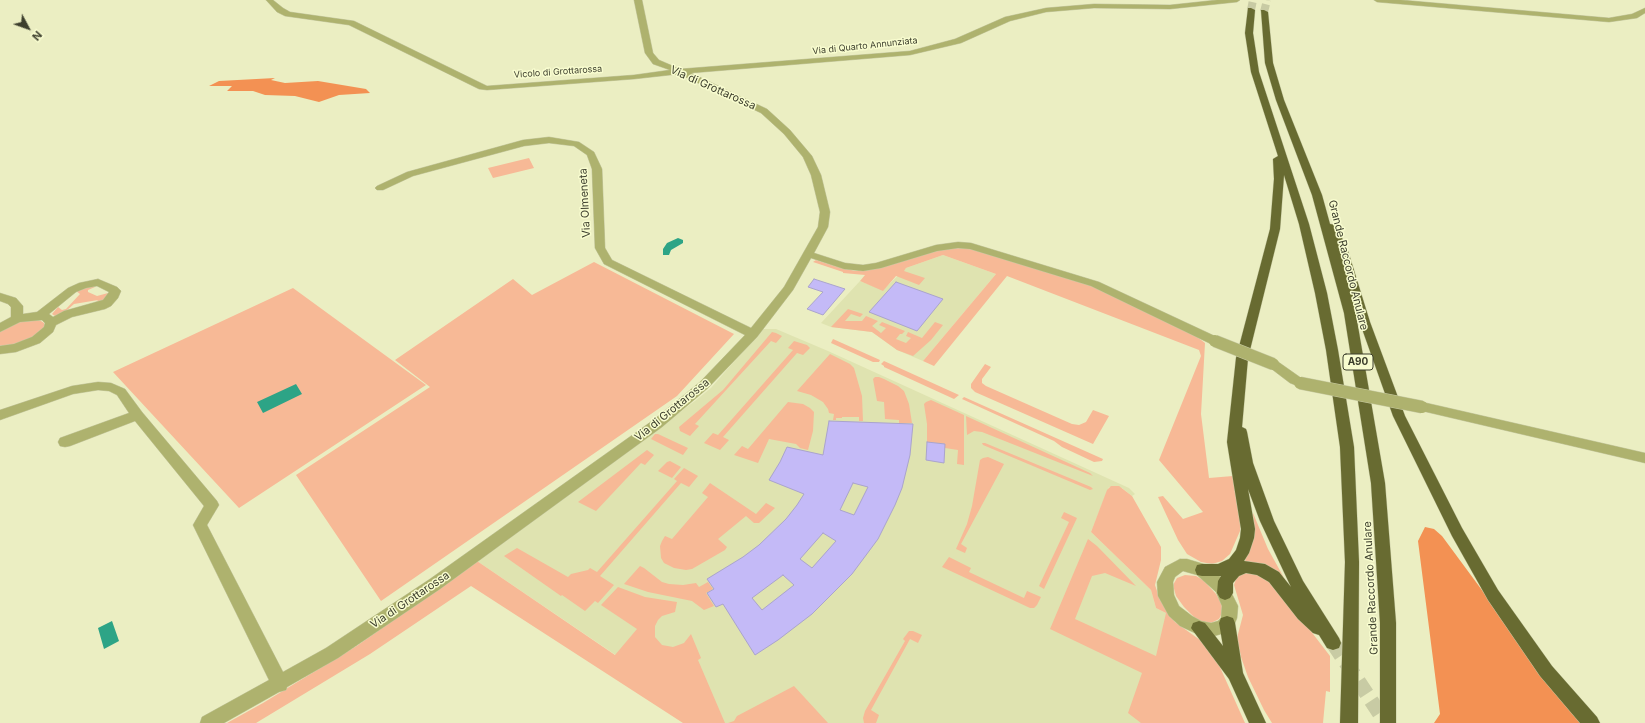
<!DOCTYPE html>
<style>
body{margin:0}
#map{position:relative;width:1645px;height:723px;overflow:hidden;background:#ebeec2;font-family:Inter,sans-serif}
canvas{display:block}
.north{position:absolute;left:8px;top:8px;width:40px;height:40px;-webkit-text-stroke:3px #f8fccf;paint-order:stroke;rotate:131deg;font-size:11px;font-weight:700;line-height:16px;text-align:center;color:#3d3f2d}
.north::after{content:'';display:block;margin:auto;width:14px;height:18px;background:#3d3f2d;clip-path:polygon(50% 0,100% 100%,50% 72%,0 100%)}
</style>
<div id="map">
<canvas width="1645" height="723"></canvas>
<div class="north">N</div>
</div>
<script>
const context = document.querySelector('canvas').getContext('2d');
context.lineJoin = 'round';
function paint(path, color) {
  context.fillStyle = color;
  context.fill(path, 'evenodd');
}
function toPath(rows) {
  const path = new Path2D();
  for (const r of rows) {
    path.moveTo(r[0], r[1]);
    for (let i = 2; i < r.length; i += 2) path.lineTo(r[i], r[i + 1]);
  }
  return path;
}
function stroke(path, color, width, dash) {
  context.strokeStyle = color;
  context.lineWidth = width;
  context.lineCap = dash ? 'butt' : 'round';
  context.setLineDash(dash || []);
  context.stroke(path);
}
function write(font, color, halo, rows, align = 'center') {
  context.font = font + ' Inter,sans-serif';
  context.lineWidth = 3;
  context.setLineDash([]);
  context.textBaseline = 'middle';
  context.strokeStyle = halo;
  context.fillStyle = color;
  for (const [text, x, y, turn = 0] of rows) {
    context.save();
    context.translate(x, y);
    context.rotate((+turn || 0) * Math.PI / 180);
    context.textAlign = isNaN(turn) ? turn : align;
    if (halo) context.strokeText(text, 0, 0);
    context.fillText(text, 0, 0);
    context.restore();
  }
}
const built = toPath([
 [943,255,996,274,923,361,897,350,872,332,831,327,821,323,860,281,883,290,906,268],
 [762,329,776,329,828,351,1129,488,1135,494,1132,496,1122,488,1109,487,1091,532,1151,590,1156,608,1166,613,1224,723,716,723,477,561,695,401,711,388]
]);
const green = toPath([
 [529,158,534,168,493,178,488,168],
 [952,247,975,248,1095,287,1192,333,1205,343,1201,414,1209,478,1233,476,1240,515,1240,531,1230,554,1222,561,1212,564,1201,562,1187,554,1178,540,1158,497,1163,496,1183,519,1203,512,1159,460,1201,356,1199,350,1007,276,934,366,923,361,996,274,943,255,906,268,904,271,925,278,919,285,896,276,883,291,860,281,865,275,843,273,843,272,813,262,816,260,841,268,856,271,869,270,930,251],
 [594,262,734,334,677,396,381,601,296,475,430,387,395,360,513,279,532,295],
 [91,286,95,287,88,290,88,292,97,296,108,293,108,295,104,300,94,304,98,300,74,304,66,311,55,316,52,314,58,307,62,310,66,309,80,294,76,291],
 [293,288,426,385,239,508,113,372],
 [848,309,863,314,860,317,851,314,845,321,862,321,866,316,878,321,872,326,881,333,886,328,879,325,882,322,905,331,902,334,900,334,896,339,906,343,911,338,906,336,908,332,922,338,935,322,943,325,931,340,913,356,897,350,872,332,831,327],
 [36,319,41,321,44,323,44,327,29,341,6,347,0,346,0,332,21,321],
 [772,332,776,333,782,336,776,343,771,341,695,424,699,426,690,436,680,431,679,427,723,390],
 [833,339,880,360,879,362,873,362,831,343],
 [794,341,807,345,810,348,803,355,797,353,723,437,729,440,720,450,704,443,713,433,718,435,793,350,788,348],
 [830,354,850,364,854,368,862,396,863,421,859,421,859,417,842,417,842,418,836,418,836,420,833,420,834,414,829,413,828,409,823,402,811,395,797,391],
 [884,361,959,395,954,399,884,367,884,366,881,364],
 [985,364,991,367,982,379,982,383,986,386,1072,424,1079,425,1086,422,1093,410,1109,416,1093,444,975,392,971,388,971,384],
 [875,377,879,377,884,379,898,386,904,391,909,404,912,423,899,423,899,420,885,419,884,402,877,401,873,379],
 [964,397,1103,459,1102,461,1094,462,1062,447,1054,441,962,399],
 [931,400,964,415,964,465,957,464,958,450,945,448,945,444,927,442,927,424,924,404,926,402],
 [788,402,803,404,810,408,814,412,813,431,808,450,800,448,796,444,769,439,758,463,734,455,742,446,748,449],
 [966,416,1090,473,1093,476,982,432,974,431,967,435],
 [655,434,658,434,688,448,683,455,651,439],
 [982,443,985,443,1091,487,1093,489,1090,490,983,445],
 [647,450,654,455,645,465,641,463,596,511,578,502],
 [988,457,1004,464,961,544,967,548,965,553,956,549,967,524,972,506,980,460,983,458],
 [670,461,681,467,672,478,658,471,667,462],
 [684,468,698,476,689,487,681,483,600,576,614,585,598,603,595,601,585,611,562,595,561,596,504,556,517,548,568,577,571,574,588,570,590,568,597,572,677,481,674,479],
 [710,483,756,514,766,503,775,508,759,523,754,523,746,516,718,539,727,547,725,550,692,569,686,570,674,568,664,563,661,558,660,546,662,541,665,536,672,539,708,497,702,493],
 [1111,486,1119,486,1132,496,1161,547,1161,560,1155,585,1160,600,1175,622,1200,640,1219,665,1245,723,1141,723,1128,713,1142,673,1050,629,1088,539,1097,546,1136,586,1105,573,1092,576,1075,619,1156,656,1166,613,1156,608,1151,590,1091,532,1107,490],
 [1064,512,1077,518,1044,589,1039,586,1069,522,1061,518],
 [1253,513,1268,549,1288,585,1265,564,1246,562,1245,560,1251,546,1254,531],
 [949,557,971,568,969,572,1024,598,1027,591,1041,597,1037,605,1034,608,1030,608,942,567],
 [477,561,615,655,637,629,601,605,618,587,645,597,677,602,675,612,662,616,658,620,655,626,655,637,662,645,673,647,684,643,691,634,701,658,698,660,725,723,683,723,471,586,370,654,256,723,227,723,263,703,358,645],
 [640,566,644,568,662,582,669,584,683,585,696,583,699,587,708,582,713,589,706,593,714,606,704,610,692,601,648,592,624,584],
 [1246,570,1258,572,1276,586,1330,656,1330,692,1326,691,1323,723,1272,723,1264,710,1248,677,1241,657,1237,638,1243,615,1234,585,1236,579],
 [1185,575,1196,576,1203,580,1216,594,1223,606,1222,613,1219,619,1211,623,1207,623,1197,620,1184,607,1176,596,1173,585,1177,578],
 [909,631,913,631,922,635,918,643,910,639,871,710,879,715,876,723,864,723,863,718,865,711,905,641,903,639],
 [794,686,828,723,728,723,734,721,737,716]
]);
const forest = toPath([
 [275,78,271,80,285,83,318,81,366,89,370,93,339,95,319,102,295,96,265,95,253,91,227,91,232,86,209,86,219,81],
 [1425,527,1434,529,1442,536,1580,723,1434,723,1440,714,1418,541]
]);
const water = toPath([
 [678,238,683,240,683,243,671,250,669,255,663,255,663,249,667,243],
 [296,384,302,394,263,413,257,402],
 [112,621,119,641,104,649,98,628]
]);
const building = toPath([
 [814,279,845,289,823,315,807,309,823,292,808,287,814,279],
 [896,282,943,299,917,331,869,312,896,282],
 [829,421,913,424,910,455,902,488,895,505,878,539,852,574,812,614,778,640,755,655,723,604,716,607,707,593,714,589,707,579,743,557,759,545,786,519,797,505,804,494,769,480,780,462,787,447,823,455,829,421],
 [853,483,868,487,854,515,840,510,853,483],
 [823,533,836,541,812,568,800,559,823,533],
 [783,575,794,585,762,610,752,598,783,575],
 [927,442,945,444,944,463,926,460,927,442]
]);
const highwayTunnelFar1 = toPath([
 [1251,10,1253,0],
 [1264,12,1267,0]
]);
const highwayTunnel = toPath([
 [1333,643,1386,723]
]);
const minor = toPath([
 [266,0,273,0,283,8,290,12,354,21,487,86,634,75,670,70,653,64,645,53,634,0,642,0,653,53,659,60,680,69,910,51,955,39,1005,17,1046,8,1094,4,1170,5,1217,0,1240,0,1237,2,1170,9,1094,8,1046,12,1010,21,961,43,910,55,691,73,767,109,790,130,812,156,821,175,830,212,828,227,814,253,845,263,863,265,876,263,936,245,958,242,971,243,1099,282,1219,338,1221,341,1219,344,1211,344,1091,286,970,249,958,248,937,251,881,268,863,271,844,269,811,258,793,290,757,337,708,388,662,427,440,589,338,658,287,687,286,690,279,692,224,723,200,723,202,717,269,680,193,525,204,506,135,421,70,446,65,447,60,446,58,442,60,438,129,413,117,395,109,391,98,390,73,394,0,420,0,410,72,386,98,382,111,383,125,389,142,412,217,501,219,505,207,525,283,672,326,648,430,579,652,421,700,382,745,335,604,264,595,248,592,169,587,155,574,146,549,143,524,146,413,176,383,190,377,190,375,188,377,186,407,172,523,140,549,137,579,142,594,152,602,169,605,248,612,260,751,328,784,287,818,227,820,212,811,175,803,157,784,134,761,113,679,74,634,79,487,90,479,89,349,25,285,16,277,12,266,0],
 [1374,0,1401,0,1609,18,1632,14,1645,8,1645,13,1637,18,1609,22,1377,2,1374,0],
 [98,279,117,287,121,291,118,298,111,306,105,309,72,317,56,325,53,332,40,343,16,352,0,354,0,346,14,344,32,337,44,327,45,323,42,320,20,322,0,332,0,323,11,317,11,307,8,304,0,301,0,293,16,298,23,306,23,314,37,312,68,288,79,283,98,279],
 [97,286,109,292,103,300,64,311,53,317,49,314,76,292,86,288,97,286],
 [1273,360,1277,361,1304,380,1306,383,1304,386,1300,387,1290,383,1269,367,1267,364,1269,361,1273,360],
 [1422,402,1645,453,1645,463,1418,410,1416,407,1418,404,1422,402],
 [1180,559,1187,559,1207,565,1226,582,1238,606,1237,618,1233,628,1228,632,1211,637,1199,635,1180,626,1169,616,1158,596,1157,582,1165,567,1180,559],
 [1183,571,1197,575,1216,592,1222,606,1221,618,1218,621,1211,623,1201,621,1192,616,1179,606,1174,595,1173,582,1175,577,1183,571]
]);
const highway = toPath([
 [1248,8,1251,8,1255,10,1253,33,1259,72,1309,224,1327,293,1338,350,1354,447,1359,562,1358,723,1340,723,1345,562,1340,447,1326,350,1315,293,1299,224,1284,175,1280,229,1248,358,1242,427,1246,429,1247,432,1253,463,1274,521,1303,581,1339,638,1341,643,1339,648,1333,650,1327,648,1319,635,1313,633,1298,619,1269,582,1257,575,1246,573,1239,576,1233,583,1233,593,1230,598,1225,600,1220,598,1217,593,1218,581,1221,576,1202,576,1197,575,1195,570,1197,565,1202,564,1218,564,1229,559,1236,550,1240,538,1241,529,1227,442,1236,358,1270,229,1274,179,1273,159,1278,156,1251,72,1245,33,1248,8],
 [1248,489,1260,521,1291,587,1279,572,1265,564,1244,561,1249,553,1254,538,1255,529,1248,489],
 [1261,10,1264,10,1268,12,1273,63,1284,100,1322,195,1330,224,1336,225,1337,227,1348,251,1370,322,1405,416,1462,528,1498,590,1552,666,1597,717,1600,723,1580,723,1540,676,1488,600,1452,536,1393,416,1355,309,1385,483,1396,623,1396,723,1380,723,1380,623,1371,483,1344,313,1312,195,1276,100,1265,63,1261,10],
 [1227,616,1233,618,1235,623,1243,673,1266,723,1249,723,1229,679,1191,628,1193,623,1199,621,1205,623,1223,646,1219,623,1221,618,1227,616]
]);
const minorBridge = toPath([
 [1215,341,1273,364],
 [1300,383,1422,407]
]);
const farStreetnames = [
 ["Via di Quarto Annunziata",865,46,-6],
 ["Vicolo di Grottarossa",558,72,-4]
];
const shields = [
 [1358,362,30]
];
const shieldNames = [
 ["A90",1358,362]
];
const streetNames = [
 ["Via di Grottarossa",713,88,24],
 ["Via Olmeneta",585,203,-93],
 ["Grande Raccordo Anulare",1348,265,76],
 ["Via di Grottarossa",672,410,-39],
 ["Grande Raccordo Anulare",1371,588,-93],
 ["Via di Grottarossa",410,600,-34]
];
paint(built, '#dfe3b0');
paint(green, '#f7b996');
paint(forest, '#f39153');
paint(water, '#2da486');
paint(building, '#c4baf7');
stroke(building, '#aaa4cc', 1);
stroke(highwayTunnelFar1, '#c8cba4', 8, [8, 4]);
stroke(highwayTunnel, '#c8cba4', 15, [15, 8]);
stroke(minor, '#c8cba4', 1);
stroke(highway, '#c8cba4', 1);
paint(minor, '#aeb26e');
paint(highway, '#686b31');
stroke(minorBridge, '#c8cba4', 13, []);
stroke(minorBridge, '#aeb26e', 12);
write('9px', '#3d3f2d', '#f8fccf', farStreetnames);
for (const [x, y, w] of shields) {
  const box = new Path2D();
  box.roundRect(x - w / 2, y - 8, w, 16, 3);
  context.fillStyle = '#f8fccf';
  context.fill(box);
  stroke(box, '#3d3f2d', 1);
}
write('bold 10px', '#3d3f2d', null, shieldNames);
write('11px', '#3d3f2d', '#f8fccf', streetNames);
</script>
